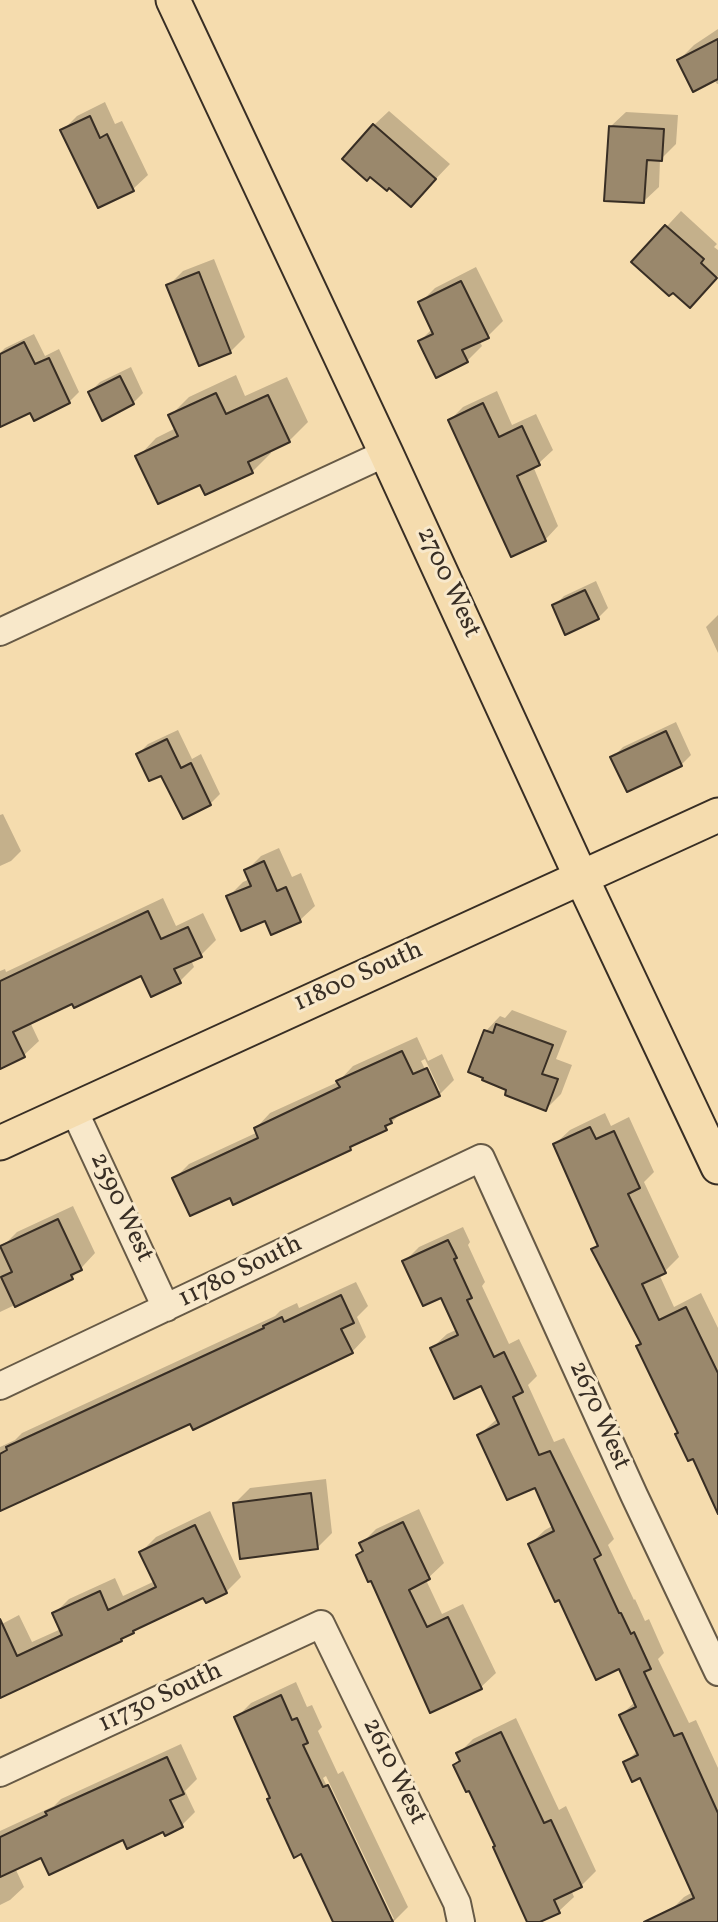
<!DOCTYPE html>
<style>
body{margin:0}
canvas{display:block;background:#f5dcae}
</style>
<canvas width="718" height="1922"></canvas>
<script>
const context = document.querySelector('canvas').getContext('2d');
context.lineJoin = 'round';
function paint(path, color) {
  context.fillStyle = color;
  context.fill(path, 'evenodd');
}
function toPath(rows) {
  const path = new Path2D();
  for (const r of rows) {
    path.moveTo(r[0], r[1]);
    for (let i = 2; i < r.length; i += 2) path.lineTo(r[i], r[i + 1]);
  }
  return path;
}
function stroke(path, color, width, dash) {
  context.strokeStyle = color;
  context.lineWidth = width;
  context.lineCap = dash ? 'butt' : 'round';
  context.setLineDash(dash || []);
  context.stroke(path);
}
function write(font, color, halo, rows, align = 'center') {
  context.font = font + ' Vollkorn,serif';
  context.lineWidth = 6;
  context.setLineDash([]);
  context.textBaseline = 'middle';
  context.strokeStyle = halo;
  context.fillStyle = color;
  for (const [text, x, y, turn = 0] of rows) {
    context.save();
    context.translate(x, y);
    context.rotate((+turn || 0) * Math.PI / 180);
    context.textAlign = isNaN(turn) ? turn : align;
    if (halo) context.strokeText(text, 0, 0);
    context.fillText(text, 0, 0);
    context.restore();
  }
}
const shadow = toPath([
 [718,29,718,84,717,84,714,79,679,60,694,45],
 [105,102,115,124,122,121,148,175,133,189,62,131,77,116],
 [389,111,450,164,411,205,374,125],
 [626,112,678,115,676,144,660,160,659,187,644,201,611,126],
 [681,211,717,244,714,247,718,250,718,276,705,291,634,262],
 [214,259,245,337,230,352,169,285,183,271],
 [476,267,503,321,488,336,479,340,482,346,467,361,420,341,432,329,420,303,435,288],
 [34,334,45,356,59,349,79,392,69,402,30,410,0,425,0,353,5,348],
 [131,367,143,393,133,403,90,392,100,382],
 [236,375,245,396,287,377,308,422,289,441,269,450,271,453,252,472,201,483,138,457,156,438,176,428,170,416,189,397],
 [497,391,512,425,536,414,553,450,539,463,533,466,558,526,545,540,450,420,463,407],
 [596,581,608,608,598,618,554,606,564,596],
 [718,615,718,653,706,627],
 [676,722,691,755,681,765,613,757,623,747],
 [178,730,192,759,201,754,220,794,210,804,162,773,138,754,148,744],
 [3,814,21,851,11,861,0,866,0,815],
 [279,848,292,877,301,873,315,906,300,920,266,919,228,897,243,882,250,879,246,871,261,856],
 [163,898,176,926,203,913,216,940,201,955,191,960,194,967,180,981,142,974,73,1001,30,1022,39,1041,24,1055,0,1067,0,971,5,969,6,972],
 [512,1010,567,1031,556,1059,572,1065,561,1094,546,1109,509,1089,486,1031,500,1016,505,1018],
 [417,1037,428,1061,442,1054,454,1080,439,1095,401,1113,386,1128,358,1141,350,1149,231,1196,174,1179,189,1164,258,1132,256,1128,270,1113,338,1082,353,1066],
 [425,1059,440,1091,436,1091,421,1061],
 [605,1113,611,1126,629,1117,654,1172,644,1182,679,1257,665,1271,659,1274,674,1307,701,1293,718,1328,718,1513,694,1457,638,1347,642,1342,593,1250,599,1243,555,1144,570,1130],
 [73,1206,95,1253,72,1278,0,1312,0,1245,7,1242,17,1232],
 [463,1227,470,1242,468,1245,485,1282,482,1286,509,1344,519,1339,537,1376,528,1385,554,1442,564,1438,614,1539,608,1545,634,1600,635,1599,645,1621,649,1619,664,1653,658,1659,689,1723,696,1720,718,1768,718,1922,675,1922,670,1911,684,1897,693,1892,641,1776,625,1763,638,1750,621,1715,636,1701,620,1667,530,1544,545,1530,554,1525,536,1485,479,1435,498,1418,482,1384,432,1348,447,1334,458,1329,442,1295,405,1261,419,1247],
 [356,1282,368,1306,357,1317,366,1337,352,1352,0,1509,0,1447,15,1440,22,1433,275,1316,280,1311,297,1303,299,1308],
 [326,1479,332,1533,317,1548,235,1503,250,1488],
 [419,1509,444,1563,426,1580,442,1614,463,1604,496,1673,481,1687,372,1578,358,1555,364,1549,361,1544,376,1529],
 [210,1511,241,1577,226,1592,204,1595,138,1627,121,1639,0,1695,0,1625,19,1615,32,1642,61,1629,54,1614,69,1599,115,1578,123,1596,155,1581,141,1552,156,1537],
 [296,1682,307,1707,312,1705,322,1727,318,1731,338,1774,343,1771,408,1907,393,1922,335,1922,272,1797,236,1718,251,1703],
 [326,1776,394,1919,390,1919,323,1778],
 [516,1718,559,1810,566,1806,596,1871,581,1886,571,1890,574,1897,559,1911,536,1922,529,1922,497,1845,470,1788,455,1765,461,1759,458,1754,473,1739],
 [181,1744,197,1779,185,1791,195,1812,181,1826,42,1856,15,1868,24,1887,10,1900,0,1905,0,1831,54,1806,61,1799]
]);
const building = toPath([
 [718,39,718,79,693,92,677,60,718,39],
 [90,116,100,138,107,134,134,191,98,208,60,130,90,116],
 [373,124,436,179,411,207,389,188,387,191,370,177,367,181,342,159,373,124],
 [609,126,664,129,662,161,647,160,644,203,604,201,609,126],
 [665,225,704,259,701,263,717,278,690,308,673,293,669,296,631,262,665,225],
 [199,272,231,353,199,366,166,285,199,272],
 [461,281,489,338,462,350,468,362,436,378,418,341,433,334,418,302,461,281],
 [24,342,35,364,49,358,70,403,34,421,30,413,0,427,0,354,24,342],
 [120,376,134,404,102,421,88,392,120,376],
 [216,393,226,414,268,395,290,442,248,462,253,473,205,495,200,485,158,504,135,456,178,436,168,415,216,393],
 [483,403,499,437,522,426,540,465,517,476,546,541,511,557,448,420,483,403],
 [585,590,599,619,565,635,552,605,585,590],
 [666,731,682,766,627,792,610,757,666,731],
 [167,739,181,768,191,763,211,805,183,819,161,776,149,781,136,754,167,739],
 [264,861,277,891,286,887,301,922,271,935,265,921,241,931,226,896,251,886,244,870,264,861],
 [148,911,161,939,188,927,202,957,174,969,181,983,151,997,141,976,74,1008,72,1004,13,1032,25,1057,0,1069,0,981,148,911],
 [496,1024,553,1045,542,1074,558,1079,546,1111,505,1095,506,1090,482,1080,483,1078,468,1072,484,1030,493,1033,496,1024],
 [402,1051,413,1074,427,1068,440,1096,390,1119,392,1123,385,1126,387,1130,350,1147,351,1150,233,1205,230,1198,190,1216,172,1178,258,1138,254,1128,340,1087,336,1081,402,1051],
 [590,1127,596,1139,614,1131,640,1188,628,1194,666,1273,642,1284,659,1320,686,1307,718,1373,718,1514,693,1459,688,1461,675,1434,678,1433,636,1346,641,1344,591,1249,598,1246,553,1144,590,1127],
 [58,1219,82,1270,71,1275,73,1279,15,1307,1,1277,12,1272,0,1246,58,1219],
 [448,1240,457,1258,454,1259,472,1298,467,1300,494,1357,504,1352,523,1392,513,1397,539,1455,550,1451,601,1555,594,1559,619,1613,621,1613,631,1634,634,1632,651,1669,644,1672,674,1736,682,1733,718,1813,718,1922,644,1922,694,1898,640,1778,632,1782,623,1762,638,1755,619,1715,636,1707,619,1669,596,1680,559,1600,555,1602,528,1544,554,1531,535,1488,507,1500,477,1435,499,1424,481,1386,454,1399,430,1348,458,1335,441,1298,423,1306,402,1261,448,1240],
 [341,1295,354,1323,341,1329,353,1353,193,1430,190,1424,0,1511,0,1454,7,1450,6,1447,264,1328,263,1326,282,1317,284,1322,341,1295],
 [311,1493,318,1549,240,1559,233,1503,311,1493],
 [403,1522,430,1579,409,1590,427,1627,448,1617,482,1689,430,1713,371,1581,368,1582,356,1555,363,1551,359,1543,403,1522],
 [195,1525,227,1593,206,1603,203,1598,133,1631,134,1633,121,1639,122,1641,0,1698,0,1619,17,1656,62,1635,52,1613,100,1591,108,1610,156,1587,139,1552,195,1525],
 [281,1695,292,1720,297,1718,308,1743,303,1745,323,1787,328,1785,393,1922,333,1922,301,1854,294,1858,267,1799,270,1798,234,1717,281,1695],
 [501,1732,544,1823,551,1820,582,1887,554,1900,560,1913,540,1922,527,1922,493,1847,495,1846,469,1791,466,1792,453,1765,460,1761,456,1753,501,1732],
 [167,1757,184,1794,170,1800,183,1827,165,1836,163,1832,127,1849,123,1840,49,1875,41,1858,0,1877,0,1837,47,1815,45,1812,167,1757]
]);
const minor = toPath([
 [0,632,386,453],
 [73,1108,166,1308],
 [0,1386,481,1158,634,1495,718,1672],
 [0,1773,321,1624,457,1903,461,1922]
]);
const major = toPath([
 [173,0,386,453,581,877,718,1167],
 [0,1143,718,815]
]);
const streetNames = [
 ["2700 West",447,583,65],
 ["11800 South",359,978,-24],
 ["2590 West",120,1208,65],
 ["11780 South",241,1273,-26],
 ["2670 West",598,1416,66],
 ["11730 South",161,1699,-25],
 ["2610 West",393,1772,64]
];
paint(shadow, '#0003');
paint(building, '#9a886c');
stroke(building, '#382e24', 2);
stroke(minor, '#675a46', 30);
stroke(major, '#382e24', 37);
stroke(minor, '#f8e8ca', 26);
stroke(major, '#f5dcae', 33);
write('26px', '#382e24', '#f8e8ca', streetNames);
</script>
